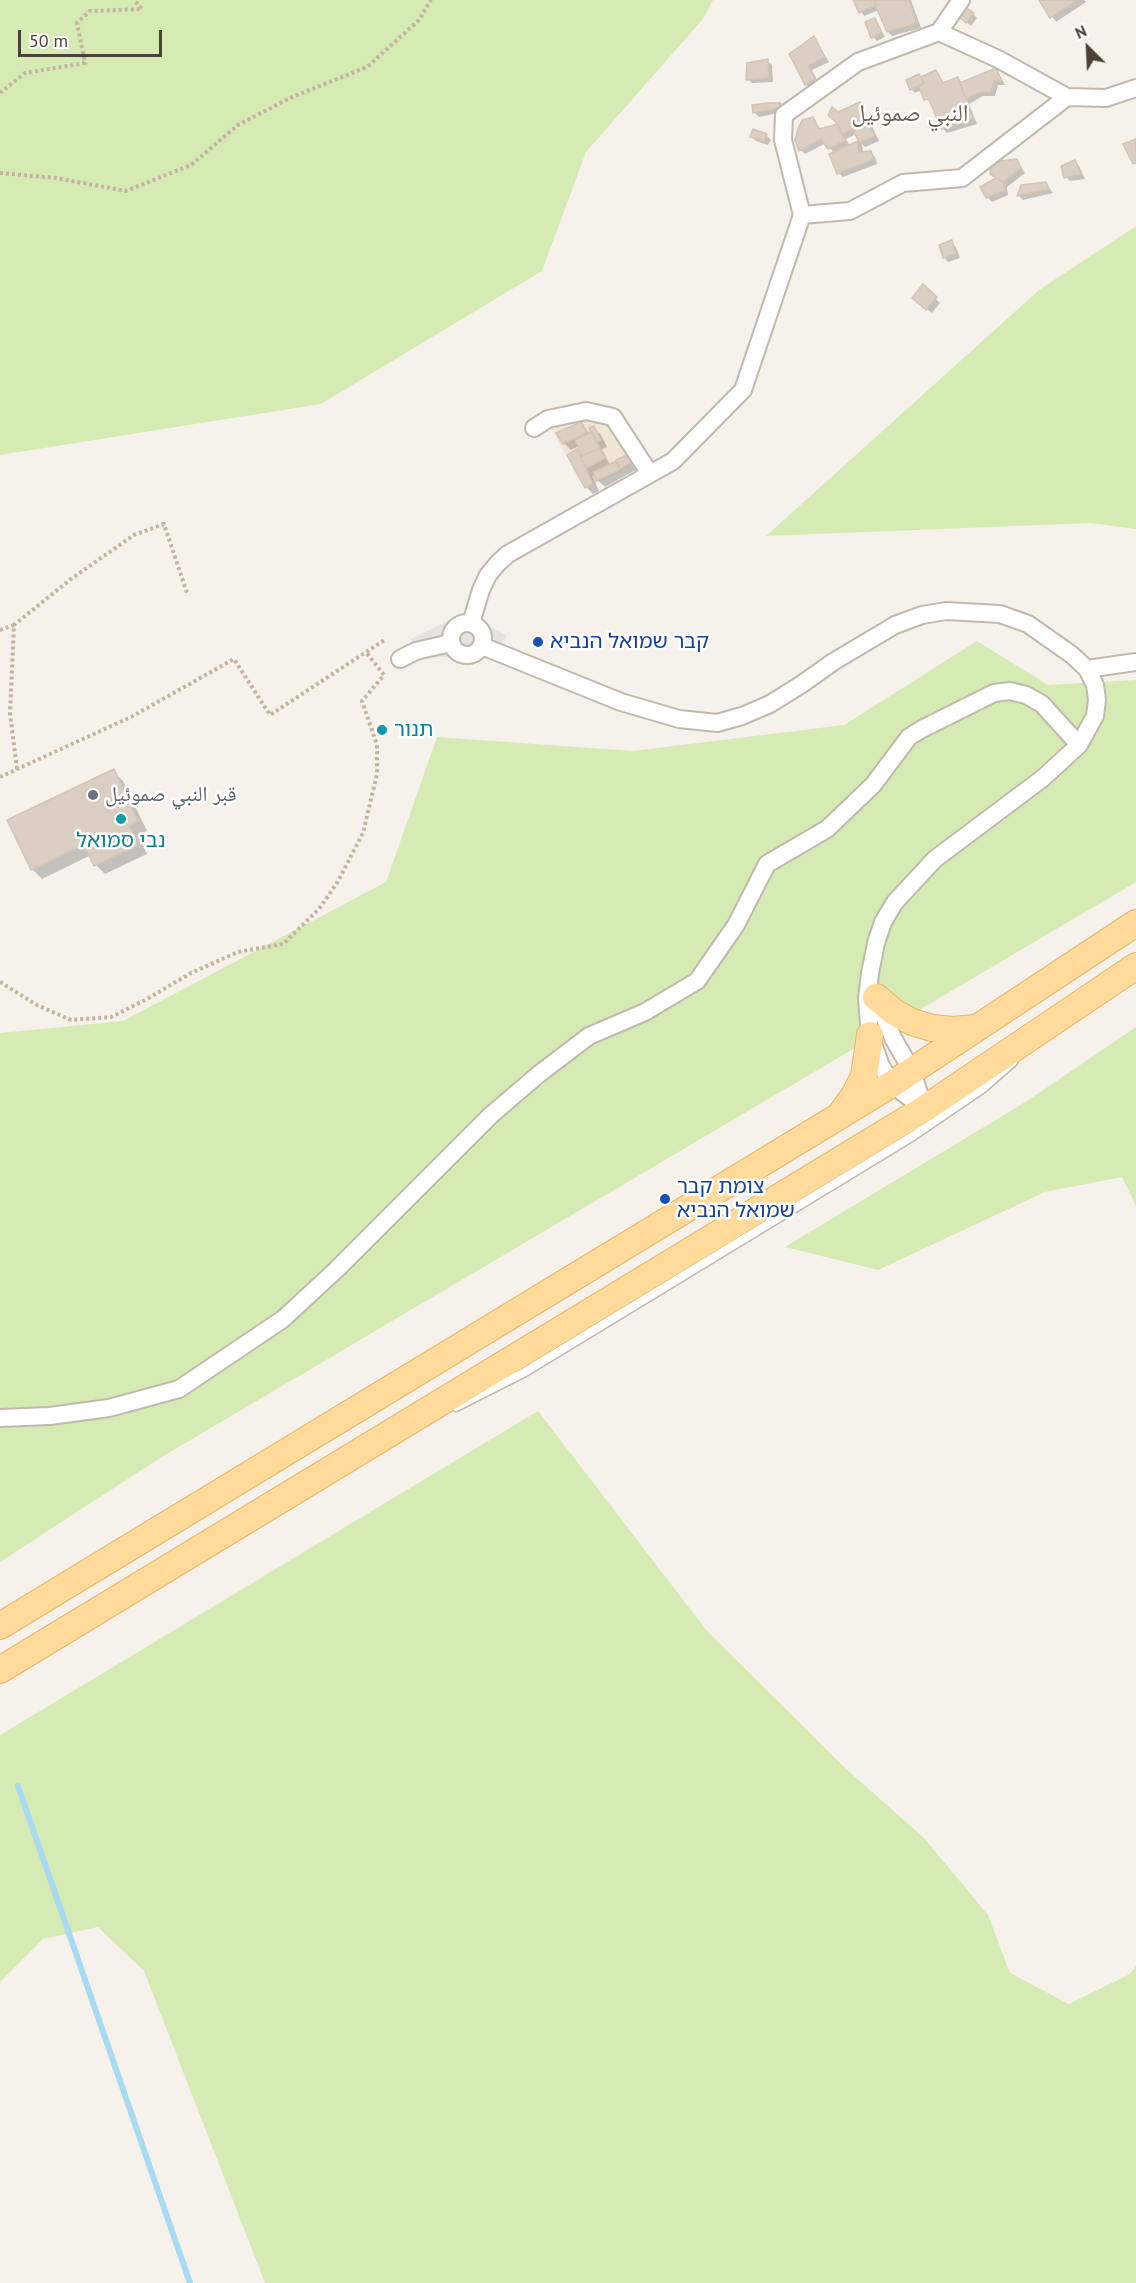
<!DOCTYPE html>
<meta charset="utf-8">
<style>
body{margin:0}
#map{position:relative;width:1136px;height:2283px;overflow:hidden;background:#f6f2eb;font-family:"PT Sans",sans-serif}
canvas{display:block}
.north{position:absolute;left:1058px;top:18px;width:60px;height:60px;-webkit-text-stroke:4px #fff;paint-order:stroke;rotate:336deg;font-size:16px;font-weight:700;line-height:24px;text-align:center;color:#4a4239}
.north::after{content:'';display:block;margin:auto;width:21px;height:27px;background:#4a4239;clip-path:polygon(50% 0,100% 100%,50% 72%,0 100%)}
.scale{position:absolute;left:18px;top:30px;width:144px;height:27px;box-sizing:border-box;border:3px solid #4a4239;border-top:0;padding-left:8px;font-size:18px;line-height:21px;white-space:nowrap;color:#4a4239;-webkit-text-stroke:4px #fff;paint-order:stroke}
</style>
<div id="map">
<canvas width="1136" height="2283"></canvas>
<div class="north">N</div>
<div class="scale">50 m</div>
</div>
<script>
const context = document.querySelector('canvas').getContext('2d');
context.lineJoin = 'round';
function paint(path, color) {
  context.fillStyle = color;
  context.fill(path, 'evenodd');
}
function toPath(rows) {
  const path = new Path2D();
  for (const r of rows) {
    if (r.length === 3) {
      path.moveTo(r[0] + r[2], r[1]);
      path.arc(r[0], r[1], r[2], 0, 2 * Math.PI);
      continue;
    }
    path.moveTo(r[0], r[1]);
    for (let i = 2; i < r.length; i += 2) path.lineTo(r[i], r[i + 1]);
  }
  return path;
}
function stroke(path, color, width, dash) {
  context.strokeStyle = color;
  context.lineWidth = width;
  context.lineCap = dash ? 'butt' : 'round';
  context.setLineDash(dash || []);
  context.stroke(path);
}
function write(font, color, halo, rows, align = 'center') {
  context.font = font + ' "PT Sans","Noto Naskh Arabic","Noto Sans Hebrew",sans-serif';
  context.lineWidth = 5;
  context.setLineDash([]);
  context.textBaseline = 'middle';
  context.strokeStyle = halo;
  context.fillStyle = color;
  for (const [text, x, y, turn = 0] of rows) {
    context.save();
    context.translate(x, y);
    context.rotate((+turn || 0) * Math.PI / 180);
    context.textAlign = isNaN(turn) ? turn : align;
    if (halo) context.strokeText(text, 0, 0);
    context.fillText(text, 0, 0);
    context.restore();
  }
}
const education = toPath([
 [587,419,610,424,635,461,620,472,584,489,550,426]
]);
const green = toPath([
 [0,0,713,0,703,19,586,152,542,271,321,404,0,455],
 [1136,226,1136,529,1091,523,766,536,1039,290],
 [977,641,1048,685,1136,680,1136,882,160,1458,0,1562,0,1033,123,1021,386,882,437,737,633,751,844,725],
 [1136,1027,1136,1206,1122,1177,1045,1192,878,1270,785,1247,1027,1101],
 [538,1411,707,1631,845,1768,924,1838,988,1915,1010,1973,1069,2004,1130,1974,1136,1966,1136,2283,265,2283,144,1971,98,1927,43,1939,0,1982,0,1735]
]);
const parking = toPath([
 [464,613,507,635,494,659,414,656,411,639]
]);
const shadow = toPath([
 [855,0,911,0,921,28,892,36,888,32,879,10,864,16],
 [1041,0,1084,0,1086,2,1056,22],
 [973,14,977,18,971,26,964,20],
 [875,19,885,37,877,41,873,37],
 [814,38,829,62,812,70,819,84,810,89,806,84,791,54],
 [767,61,772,65,773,82,752,83,748,79],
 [996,69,1005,85,998,85,995,96,983,96,969,104,977,124,947,133,942,128,932,103,926,99,922,90,915,93,911,89,919,76,922,78,936,72,944,84,958,78,962,83],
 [780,104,785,108,783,112,759,117,754,112],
 [859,104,864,109,879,141,865,147,862,144,863,154,871,153,875,157,877,164,843,177,839,173,834,153,826,143,805,154,801,150,813,118,821,131,841,125,838,114],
 [856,134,860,142,850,147,846,139],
 [766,135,771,140,768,145,756,141,751,136],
 [1017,161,1025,173,1007,187,1008,195,992,202,987,197,997,179,991,174],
 [1075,161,1079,166,1085,179,1070,181,1066,177],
 [1046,183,1053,193,1023,200,1019,196,1022,187],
 [952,242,956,247,960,258,948,262,944,257],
 [923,286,940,303,932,313,918,302],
 [581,423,591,435,594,428,601,435,607,447,602,449,610,465,629,455,639,468,605,487,592,475,599,491,593,494,586,487,577,451,586,460,579,446,571,450,564,443],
 [113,771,123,781,147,831,138,835,147,854,105,874,96,865,91,855,42,879,32,869]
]);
const stream = toPath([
 [18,1786,190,2283]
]);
const building = toPath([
 [853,0,874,0,876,5,859,13,853,0],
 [879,0,909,0,917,23,887,32,874,2,879,0],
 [1039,0,1078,0,1050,18,1039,0],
 [965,7,974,13,966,23,958,16,965,7],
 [875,18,882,33,871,38,865,22,875,18],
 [814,36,825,57,808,66,815,79,805,85,789,54,814,36],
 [768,59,769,78,746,80,747,63,768,59],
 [996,68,1002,81,994,81,991,92,978,93,966,99,960,83,996,68],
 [936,70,943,83,958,77,973,119,941,129,929,99,924,100,919,86,924,83,921,77,936,70],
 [919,74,924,83,910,90,906,80,919,74],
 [860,102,875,136,859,143,853,129,842,134,838,124,828,115,832,107,838,112,860,102],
 [768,103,781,103,779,108,753,113,752,105,768,103],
 [813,117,819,129,838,124,845,141,828,149,821,139,799,151,795,140,798,129,802,120,813,117],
 [753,129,767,134,764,141,750,137,753,129],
 [1136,139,1136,163,1133,164,1123,144,1136,139],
 [858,141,859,152,871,151,874,159,837,174,829,154,858,141],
 [1017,159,1021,168,1003,182,990,174,992,162,1017,159],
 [1075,160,1081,174,1064,178,1061,166,1075,160],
 [996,178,1003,182,1005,190,986,198,980,187,996,178],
 [1046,182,1049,189,1017,196,1021,185,1046,182],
 [952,240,956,254,943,258,939,245,952,240],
 [923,284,937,297,926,310,912,298,923,284],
 [581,422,587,432,563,444,556,433,581,422],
 [594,426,601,440,596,442,589,428,594,426],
 [592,432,600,448,582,456,575,440,592,432],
 [600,448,605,458,586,468,581,457,600,448],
 [577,449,593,484,585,488,567,455,577,449],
 [629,454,634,461,620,469,616,460,629,454],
 [616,461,620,470,596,481,593,472,616,461],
 [114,769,138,821,129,826,138,845,94,866,84,845,31,870,7,820,114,769]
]);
const path = toPath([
 [0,93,25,73,85,63,77,23,90,11,142,9,134,0],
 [0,173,56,178,126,191,191,165,238,125,290,98,367,67,419,20,431,0],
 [0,630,14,625],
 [17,769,10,714,14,625,71,579,134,535,164,524,187,593],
 [0,777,131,717,234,659,270,715,386,639],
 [0,982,37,1005,71,1020,111,1017,147,999,191,973,238,952,283,944,319,909,337,883,363,833,377,774,377,745,362,701,384,675,366,652]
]);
const lane = toPath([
 [456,1407,525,1372,913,1136,982,1089,1013,1062]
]);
const street = toPath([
 [939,32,998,59,1067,97],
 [802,215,850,211,903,183,962,178,1067,97,1106,98,1136,88],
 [534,428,548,419,586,411,613,417,650,474],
 [467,639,16],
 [471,623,481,590,488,575,498,563,508,554,673,461,743,390,802,215,783,140,784,115,858,62,939,32,961,0],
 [482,646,621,702,679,719,717,723,742,716,770,704,802,684,833,662,895,625,922,615,946,611,1000,614,1028,624,1072,655,1087,669,1095,685,1097,700,1095,716,1079,745,1043,778,935,859,895,902,883,922,876,943,870,973,867,999,870,1035,881,1066,892,1084,924,1109],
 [400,659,416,651,451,643],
 [1087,669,1136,662],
 [878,1002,893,1038,912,1071,924,1109],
 [0,1418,50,1416,109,1408,179,1389,283,1319,336,1270,491,1115,539,1074,589,1036,645,1012,697,981,736,925,767,864,827,829,873,785,909,737,922,729,994,693,1010,691,1026,695,1042,704,1079,745]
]);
const primary = toPath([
 [876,997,894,1012,912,1022,932,1028,953,1030,976,1028],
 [842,1112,854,1096,864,1076,870,1035],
 [0,1626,892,1084,1136,923],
 [0,1670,924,1109,1136,966]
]);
const markers = [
 [538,642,6,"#1a4fb4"],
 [382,730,6,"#0f9aa8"],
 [93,795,6,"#6b7280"],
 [121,819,6,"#0f9aa8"],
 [665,1199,6,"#1a4fb4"]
];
const transitNames = [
 ["קבר שמואל הנביא",550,642],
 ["צומת קבר",677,1187],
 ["שמואל הנביא",677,1211]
];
const cultureNames = [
 ["תנור",394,730],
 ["נבי סמואל",121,841,"center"]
];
const worshipNames = [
 ["قبر النبي صموئيل",105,795]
];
const quarterNames = [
 ["النبي صموئيل",910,114]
];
paint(education, '#efe5d5');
paint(green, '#d6eab4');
paint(parking, '#e5e2df');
paint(shadow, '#0003');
stroke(stream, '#a8daf2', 6);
paint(building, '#dbcfc3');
stroke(building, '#d3c4b4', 1.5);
stroke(lane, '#c2b9ad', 11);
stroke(street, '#c2b9ad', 20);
stroke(primary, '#e5b66a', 28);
stroke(path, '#c3b39f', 4, [3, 3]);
stroke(lane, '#fff', 8);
stroke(street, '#fff', 16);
stroke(primary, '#ffda9b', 26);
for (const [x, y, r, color] of markers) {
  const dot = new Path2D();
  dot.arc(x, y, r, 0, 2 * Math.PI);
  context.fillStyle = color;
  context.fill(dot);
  stroke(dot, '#fff', 2);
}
write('21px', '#164399', '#fff', transitNames, 'left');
write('21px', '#0d838f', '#fff', cultureNames, 'left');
write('21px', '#5b616d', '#fff', worshipNames, 'left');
write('24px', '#6d5f50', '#fff', quarterNames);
</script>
